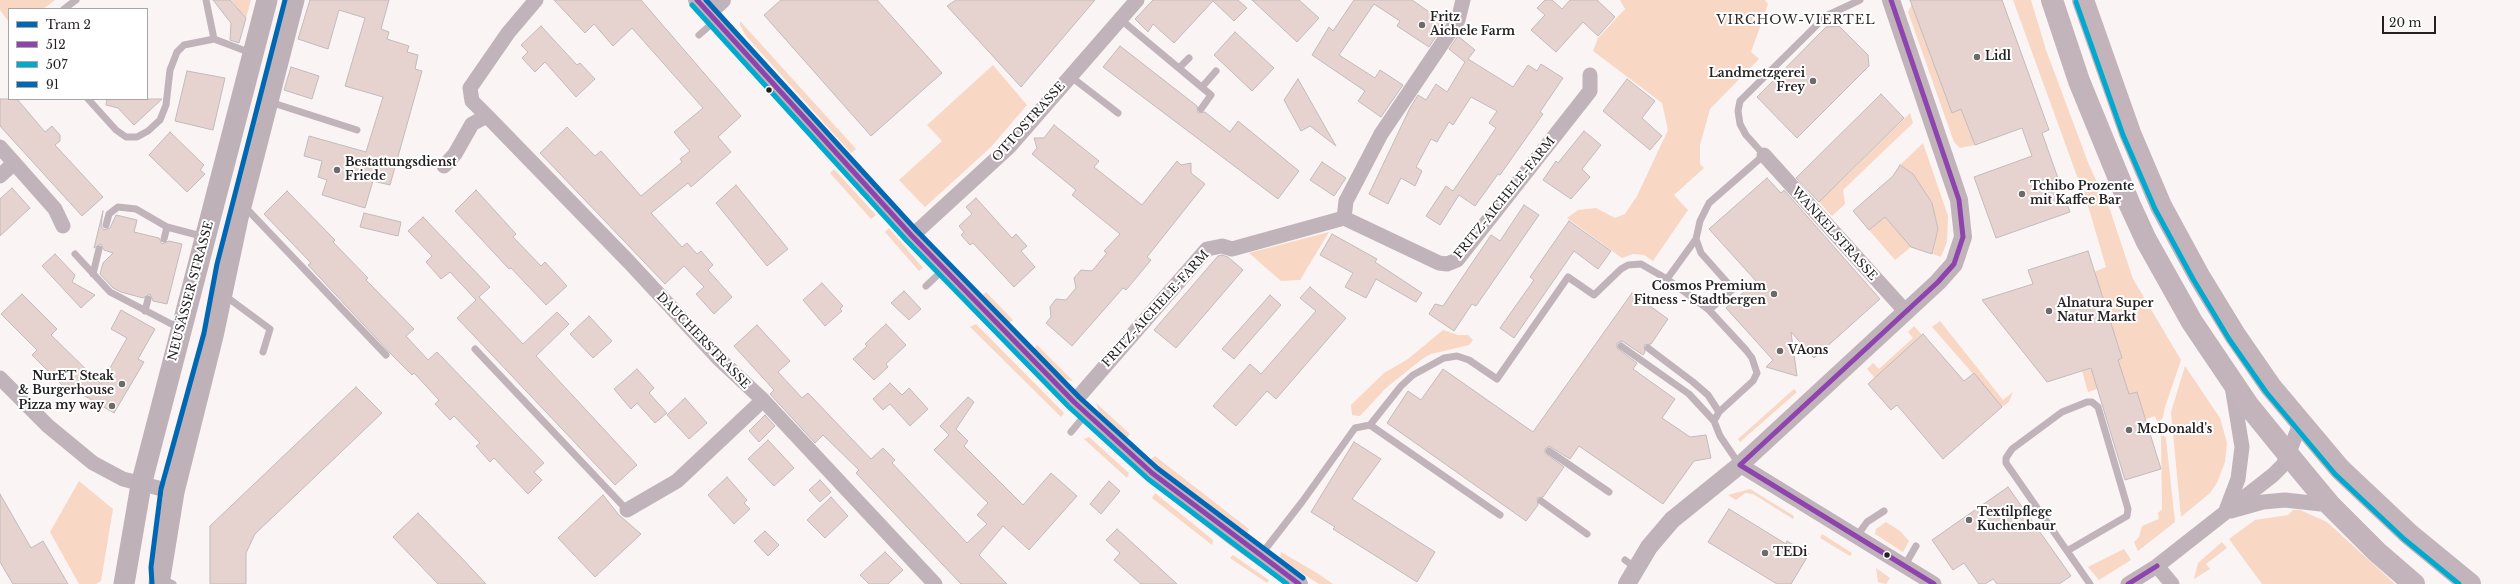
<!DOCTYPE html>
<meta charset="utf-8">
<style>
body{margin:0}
#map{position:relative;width:2520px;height:584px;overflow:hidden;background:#faf4f4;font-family:"Libre Baskerville",serif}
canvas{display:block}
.legend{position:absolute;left:8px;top:8px;width:140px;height:92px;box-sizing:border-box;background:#fff;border:1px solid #a7a5a6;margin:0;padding:5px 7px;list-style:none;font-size:12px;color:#241f20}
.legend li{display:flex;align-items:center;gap:8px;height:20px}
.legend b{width:20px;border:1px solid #a7a5a6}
.scale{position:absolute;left:2382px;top:16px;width:54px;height:18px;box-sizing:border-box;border:2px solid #241f20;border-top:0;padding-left:5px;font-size:12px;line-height:14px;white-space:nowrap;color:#241f20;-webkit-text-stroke:3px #fff;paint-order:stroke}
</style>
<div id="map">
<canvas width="2520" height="584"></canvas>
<ul class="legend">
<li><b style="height:5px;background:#0068b3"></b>Tram 2</li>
<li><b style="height:5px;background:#8e44ad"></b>512</li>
<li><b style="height:5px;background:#00a9ce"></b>507</li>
<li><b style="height:5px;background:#0068b4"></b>91</li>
</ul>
<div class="scale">20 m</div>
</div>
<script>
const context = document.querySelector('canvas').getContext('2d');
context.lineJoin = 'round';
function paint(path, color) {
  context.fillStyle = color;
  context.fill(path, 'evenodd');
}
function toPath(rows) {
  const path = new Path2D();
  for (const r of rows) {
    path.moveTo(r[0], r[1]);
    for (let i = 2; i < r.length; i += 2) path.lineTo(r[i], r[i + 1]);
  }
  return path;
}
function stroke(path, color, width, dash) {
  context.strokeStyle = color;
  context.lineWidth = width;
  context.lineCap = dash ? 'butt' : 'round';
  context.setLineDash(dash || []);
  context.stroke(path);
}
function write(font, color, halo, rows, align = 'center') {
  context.font = font + ' "Libre Baskerville",serif';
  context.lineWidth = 4;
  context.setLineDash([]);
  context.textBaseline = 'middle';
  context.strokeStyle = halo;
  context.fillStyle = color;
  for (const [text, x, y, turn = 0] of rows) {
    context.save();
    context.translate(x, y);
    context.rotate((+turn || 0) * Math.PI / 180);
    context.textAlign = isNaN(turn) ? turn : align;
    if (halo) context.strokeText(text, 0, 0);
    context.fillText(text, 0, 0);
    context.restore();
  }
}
const green = toPath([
 [0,0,55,0,43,9,9,9,9,22,0,10],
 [231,0,251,0,246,18],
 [1620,0,1765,0,1768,4,1751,52,1759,59,1710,109,1700,145,1700,164,1704,168,1674,195,1688,210,1653,261,1644,255,1633,254,1622,258,1567,218,1578,210,1596,208,1615,218,1625,214,1637,196,1668,130,1662,103,1593,51,1598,38,1625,9],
 [2013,0,2031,0,2046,50,2089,165,2110,210,2133,279,2181,360,2165,407,2163,417,2158,424,2155,416,2146,419,2137,392,2129,394,2124,380,2088,392,2082,371,2122,358,2094,272,2106,267,2089,209],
 [1912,4,1952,112,1961,109,1975,145,1960,148,1954,142,1908,12],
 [740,21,856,149,851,153,746,36,740,25],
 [993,65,1027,105,991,147,925,207,899,180,942,141,927,125],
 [1910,113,1913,123,1843,190,1845,204,1832,216,1819,202],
 [1923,143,1948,216,1947,242,1941,257,1933,254,1938,229,1932,203,1913,174,1900,165],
 [834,169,876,215,871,219,830,173],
 [1885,217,1911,247,1895,260,1869,230],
 [889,228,923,268,919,271,885,232],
 [1329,232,1300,280,1281,281,1249,253],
 [986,292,1013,320,1008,324,982,296],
 [1940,321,2003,400,2013,392,2009,402,2002,407,1932,327],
 [976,324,1064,413,1061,417,970,327],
 [1914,326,1922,335,1875,378,1867,369,1873,363,1879,369,1913,338,1908,332],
 [1443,330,1458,335,1468,335,1473,340,1469,345,1431,354,1422,359,1386,388,1360,416,1352,415,1351,405,1384,373,1408,359],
 [1037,345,1073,381,1062,379,1033,350],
 [2185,366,2220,418,2227,443,2225,462,2217,483,2210,493,2181,517,2171,412],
 [1794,389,1797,392,1740,442,1738,439],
 [1096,403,1130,434,1126,439,1101,416],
 [2161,435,2166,437,2166,439,2175,522,2138,551,2134,542,2139,537,2142,526,2159,519,2158,513,2162,509],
 [1089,437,1129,473,1127,478,1084,439],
 [1155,456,1249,529,1247,534,1150,460],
 [79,481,113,509,101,581,96,584,79,584,50,532],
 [1750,489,1794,516,1793,519,1753,494,1745,493,1736,500,1728,495],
 [1155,493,1213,540,1212,545,1152,498],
 [2293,510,2300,510,2327,522,2395,584,2262,584,2229,539,2255,520,2288,515],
 [1886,522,1900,531,1909,541,1903,552,1875,534,1876,529],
 [1822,534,1852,553,1850,556,1820,538],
 [2222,542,2227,548,2206,564,2210,569,2194,579,2198,563],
 [2124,549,2131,560,2099,580,2088,567],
 [1281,552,1317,573,1333,584,1319,584,1284,562,1280,558],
 [1233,555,1269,580,1267,583,1230,558],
 [1876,568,1890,578,1886,584,1878,582]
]);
const building = toPath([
 [213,0,230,0,246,18,239,43,230,40,231,23,213,0],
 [310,0,389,0,381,29,389,32,387,39,409,46,407,52,418,55,415,69,422,71,390,185,373,181,365,208,322,195,327,180,318,177,322,161,304,156,309,136,366,152,383,97,345,86,365,18,339,10,328,49,298,39,310,0],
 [554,0,641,0,741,116,718,137,731,152,691,187,688,183,651,213,682,247,687,243,697,254,701,251,713,265,708,270,732,297,714,314,696,294,704,287,684,266,665,284,540,153,567,127,595,156,601,151,641,196,682,162,680,159,690,151,674,132,703,108,632,28,613,46,594,24,585,33,554,0],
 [781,0,877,0,942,73,871,136,764,15,781,0],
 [956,0,1095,0,1021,87,947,6,956,0],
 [1153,0,1238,0,1247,8,1234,21,1213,1,1174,43,1153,24,1148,32,1135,19,1153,0],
 [1252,0,1299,0,1319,18,1297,42,1252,0],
 [1354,0,1412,0,1445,23,1429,47,1397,26,1400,21,1374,4,1339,55,1375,78,1380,70,1403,85,1381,117,1358,101,1365,91,1312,55,1329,27,1333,31,1354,0],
 [1545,0,1552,0,1562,9,1570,0,1597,0,1615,17,1598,36,1583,22,1556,52,1531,30,1545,15,1537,8,1545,0],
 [1910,0,2002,0,2049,130,2042,133,2070,212,1996,238,1974,177,2032,156,2022,128,1975,145,1961,109,1952,113,1910,0],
 [541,26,577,65,580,63,595,79,576,97,545,62,535,72,522,58,528,52,521,45,541,26],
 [1839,26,1868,55,1869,66,1797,138,1757,97,1826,27,1839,26],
 [1235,32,1274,68,1252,91,1214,55,1235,32],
 [1458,36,1475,50,1468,59,1513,87,1528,65,1537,71,1541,64,1563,78,1540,112,1543,114,1500,175,1498,174,1475,206,1459,195,1440,225,1426,216,1446,186,1453,191,1496,128,1489,123,1497,111,1471,97,1453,125,1449,122,1437,142,1431,139,1416,167,1422,171,1415,186,1401,178,1388,204,1369,194,1410,108,1418,95,1426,100,1436,84,1447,92,1465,62,1449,49,1458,36],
 [1120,46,1197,106,1198,113,1205,112,1230,132,1238,121,1299,171,1278,199,1103,67,1120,46],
 [291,67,319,76,312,99,284,90,291,67],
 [187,71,225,78,213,130,175,121,187,71],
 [1298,79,1336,146,1310,126,1301,131,1284,100,1298,79],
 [1627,79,1655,101,1642,118,1662,136,1650,150,1603,111,1627,79],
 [1881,94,1904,118,1819,202,1796,178,1881,94],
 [0,99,17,99,45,132,52,126,60,135,60,141,55,145,103,197,82,216,0,126,0,99],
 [107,99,162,99,134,125,118,108,106,105,107,99],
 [1054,125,1099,161,1094,167,1142,205,1177,161,1181,165,1191,163,1191,173,1205,184,1147,257,1151,260,1126,290,1123,288,1072,346,1046,323,1051,317,1050,307,1056,299,1066,300,1076,288,1074,278,1081,270,1092,271,1107,253,1104,251,1120,234,1072,195,1076,190,1032,154,1037,148,1034,138,1044,138,1054,125],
 [1584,131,1601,145,1582,169,1590,177,1571,199,1543,180,1556,161,1558,163,1584,131],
 [170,132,204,165,200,170,205,174,187,192,149,155,170,132],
 [1322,162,1346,178,1334,196,1310,180,1322,162],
 [1900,165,1913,174,1932,203,1938,229,1932,254,1911,247,1885,217,1869,230,1853,211,1893,176,1900,165],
 [1767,178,1781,193,1784,190,1880,299,1814,358,1791,332,1797,376,1766,367,1773,360,1726,308,1756,281,1709,229,1767,178],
 [736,185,788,249,767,266,716,203,736,185],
 [12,188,30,208,0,236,0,199,12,188],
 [476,190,516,234,513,237,541,266,545,262,567,286,546,305,511,268,509,269,455,211,476,190],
 [287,191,335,240,333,242,368,278,366,280,414,329,406,336,428,360,437,352,544,463,534,472,542,480,528,494,494,458,490,462,476,446,480,443,454,416,450,420,435,404,439,400,414,373,412,375,391,354,308,265,311,263,264,214,287,191],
 [976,198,1012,238,1016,234,1027,246,1021,251,1035,267,1014,287,973,243,970,245,961,235,964,232,959,226,972,214,966,207,976,198],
 [1524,205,1539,215,1476,306,1472,304,1454,331,1429,314,1435,304,1443,306,1491,235,1500,241,1524,205],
 [103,211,101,226,104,230,110,228,116,215,137,220,134,232,159,238,162,244,169,241,182,244,167,304,153,301,150,294,143,298,121,292,113,288,100,274,103,263,113,253,104,250,101,244,94,248,103,211],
 [364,213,401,222,398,236,360,227,364,213],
 [423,217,490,287,479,297,523,344,557,312,569,324,536,356,637,465,615,485,457,318,476,300,450,272,441,279,426,262,432,256,408,231,423,217],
 [1569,221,1611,251,1598,269,1574,251,1514,338,1500,328,1534,280,1530,277,1569,221],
 [1332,234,1377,259,1375,262,1422,293,1416,302,1376,279,1366,298,1345,287,1353,273,1320,255,1332,234],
 [2088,251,2122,358,2118,360,2129,394,2137,392,2161,469,2125,480,2091,368,2047,382,1982,300,2033,284,2028,270,2088,251],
 [55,254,75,275,72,282,95,295,81,308,42,266,55,254],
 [1222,255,1228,257,1243,270,1176,348,1154,330,1218,256,1222,255],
 [822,283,843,306,840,309,842,311,825,326,803,300,822,283],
 [1310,287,1346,318,1276,399,1267,391,1236,426,1213,406,1250,364,1261,374,1316,311,1300,298,1310,287],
 [904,291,921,309,909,320,891,303,904,291],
 [1632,293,1668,319,1651,344,1644,345,1645,352,1643,355,1622,341,1617,343,1617,348,1637,363,1633,369,1675,399,1662,418,1690,437,1706,435,1711,458,1694,461,1663,504,1579,446,1570,459,1549,446,1545,449,1545,453,1564,467,1543,497,1537,498,1538,505,1526,521,1387,423,1408,391,1421,400,1443,369,1533,432,1632,293],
 [22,294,57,329,51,335,101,384,127,338,111,329,121,310,155,329,138,359,144,362,114,413,78,392,73,396,32,355,37,350,1,314,22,294],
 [1270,295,1281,305,1234,359,1222,349,1270,295],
 [589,316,612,341,593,358,570,334,589,316],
 [886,324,906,345,886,364,888,367,874,380,853,359,867,346,865,344,886,324],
 [757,325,790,361,778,372,802,398,808,393,871,459,883,448,895,460,892,463,967,543,987,524,977,515,988,503,934,450,949,435,940,426,968,397,974,402,956,429,968,441,964,446,1023,505,1051,473,1077,496,1029,550,1003,526,979,555,1007,584,961,584,856,473,859,470,823,435,815,443,770,394,774,390,734,346,757,325],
 [1923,334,1964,381,1974,373,2002,407,1943,459,1897,405,1891,410,1868,384,1923,334],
 [637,369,654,388,649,393,667,413,655,423,637,403,631,409,614,389,637,369],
 [890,383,902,395,909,388,928,409,910,426,890,404,883,410,873,399,890,383],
 [356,387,382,413,255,534,246,553,246,584,210,584,210,526,356,387],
 [685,398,707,423,689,439,667,415,685,398],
 [765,415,775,426,759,442,749,431,765,415],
 [768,440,794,468,774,486,748,459,768,440],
 [1354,442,1381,459,1352,499,1435,552,1417,582,1333,529,1335,527,1311,512,1354,442],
 [727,477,747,500,744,503,750,509,734,524,708,495,727,477],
 [820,480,831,492,820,502,809,490,820,480],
 [1109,481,1120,491,1101,514,1090,504,1109,481],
 [2008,487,2071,576,2059,584,1997,584,1993,579,1985,584,1979,584,1964,563,1953,570,1932,540,2008,487],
 [0,494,31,548,43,541,68,584,13,584,0,562,0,494],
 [603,495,619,515,641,534,595,577,558,538,603,495],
 [831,497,848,516,825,538,807,520,831,497],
 [1729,509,1786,544,1787,541,1809,554,1791,584,1777,584,1708,542,1729,509],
 [418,513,458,554,486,584,438,584,393,537,418,513],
 [1117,529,1126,537,1177,584,1141,584,1114,560,1120,553,1106,540,1117,529],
 [765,531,779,545,768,556,754,541,765,531],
 [885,552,903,570,888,584,869,584,860,575,885,552]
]);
const service = toPath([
 [206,0,214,39],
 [64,9,76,0],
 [1120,19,1211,95,1201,109],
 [699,35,716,20],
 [1179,68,1189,58],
 [1070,76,1118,113],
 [1202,87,1216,71],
 [88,99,116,130,126,137,137,137,148,131,160,120,166,105,170,70,177,52,184,45,214,39,251,53],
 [270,102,357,130],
 [244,206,386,355],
 [106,225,109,214,118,207,136,209,167,227,205,237],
 [164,239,167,227],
 [75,254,110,292,179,328],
 [93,274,99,249],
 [1667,279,1696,239],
 [926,286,943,270],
 [224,295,270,329,263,352],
 [145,311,148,299],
 [1621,346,1689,394,1714,421],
 [1648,348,1693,382,1708,395,1719,412],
 [475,349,627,510],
 [1370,425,1500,515],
 [1071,432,1086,414],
 [1549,451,1609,492],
 [1739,464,1720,436,1714,421,1719,412,1753,381,1757,373,1752,358,1746,350,1709,310,1733,289,1701,253,1696,239,1700,221,1709,203,1764,155,1746,135,1740,124,1738,111,1740,101,1826,16,1860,0],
 [1541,501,1587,534],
 [1857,536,1867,522,1884,511],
 [2067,551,2127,516,2128,509,2098,407,2092,402,2087,402,2062,412,2012,449,2006,458,2006,463,2090,584],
 [1260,556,1302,502,1355,428,1370,425,1401,386,1413,375,1444,358,1457,356,1469,360,1497,379,1568,277,1594,295,1621,269,1628,265,1641,264,1667,279,1709,310],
 [1625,560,1636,568],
 [1905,565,1916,546],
 [162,579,173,584]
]);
const minor = toPath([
 [487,116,629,262,718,358,763,400,935,584],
 [0,147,55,209,63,226],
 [1764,155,1906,312],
 [444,166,455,154,472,124,487,116,472,101,470,88,508,33,536,0],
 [0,176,14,163],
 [1344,218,1439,263,1447,264,1457,260,1590,91,1590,75],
 [912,236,1009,147,1137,0],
 [0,378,48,426,93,463,123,479,174,492],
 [1074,402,1207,249,1222,246,1232,249,1344,218,1346,201,1381,134,1458,20,1463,0],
 [1740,465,1934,584],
 [627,510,677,481,763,400],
 [2231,511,2263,502,2285,500,2330,505],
 [2225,513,2238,479,2242,447,2232,386],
 [2157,566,2172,584],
 [2128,584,2157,566,2273,475,2283,465,2288,455,2300,424]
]);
const tertiary = toPath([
 [697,0,912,236,1074,402,1152,473,1234,537,1299,584],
 [709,12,722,0],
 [1627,584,1649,547,1672,520,1740,465,1938,282,1954,264,1963,237,1959,200,1891,0]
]);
const secondary = toPath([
 [124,584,141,485,267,0],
 [159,584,174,492,213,336,238,218,294,0]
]);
const primary = toPath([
 [2052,0,2079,81,2129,203,2146,240,2192,322,2248,405,2300,469,2330,505,2377,552,2414,584],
 [2083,0,2130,133,2161,206,2199,276,2235,335,2271,387,2340,469,2409,534,2470,584]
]);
const bus1 = toPath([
 [697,0,912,236,1074,402,1152,473,1299,584],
 [1740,465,1938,282,1954,264,1963,237,1959,200,1891,0],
 [1740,465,1934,584],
 [2128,584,2157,566]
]);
const bus2 = toPath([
 [2076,2,2123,135,2155,209,2193,279,2229,339,2266,392,2335,474,2404,539,2459,584],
 [692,5,907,241,1069,407,1148,479,1287,584]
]);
const bus3 = toPath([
 [706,0,917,231,1079,397,1157,468,1303,578]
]);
const tram1 = toPath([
 [152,584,151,567,161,489,204,333,217,264,285,0]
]);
const markers = [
 [1422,25,4,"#6f6a6a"],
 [1977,57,4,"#6f6a6a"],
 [1813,81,4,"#6f6a6a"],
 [769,90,3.5,"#241f20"],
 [337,170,4,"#6f6a6a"],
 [2022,194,4,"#6f6a6a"],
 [1774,294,4,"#6f6a6a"],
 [2049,311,4,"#6f6a6a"],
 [1780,351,4,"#6f6a6a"],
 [122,384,4,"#6f6a6a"],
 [112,406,4,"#6f6a6a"],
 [2129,430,4,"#6f6a6a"],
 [1969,520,4,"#6f6a6a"],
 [1765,553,4,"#6f6a6a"],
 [1887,555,3.5,"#241f20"]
];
const poiNames = [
 ["Fritz",1430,18],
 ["Aichele Farm",1430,32],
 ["Lidl",1985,57],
 ["Landmetzgerei",1805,74,"right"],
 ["Frey",1805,88,"right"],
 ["Bestattungsdienst",345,163],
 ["Friede",345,177],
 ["Tchibo Prozente",2030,187],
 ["mit Kaffee Bar",2030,201],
 ["Cosmos Premium",1766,287,"right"],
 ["Fitness - Stadtbergen",1766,301,"right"],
 ["Alnatura Super",2057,304],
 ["Natur Markt",2057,318],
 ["VAons",1788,351],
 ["NurET Steak",114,377,"right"],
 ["& Burgerhouse",114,391,"right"],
 ["Pizza my way",104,406,"right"],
 ["McDonald's",2137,430],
 ["Textilpflege",1977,513],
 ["Kuchenbaur",1977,527],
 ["TEDi",1773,553]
];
const streetNames = [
 ["OTTOSTRASSE",1029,122,-48],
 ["FRITZ-AICHELE-FARM",1505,198,-51],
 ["WANKELSTRASSE",1834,234,48],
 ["NEUSÄSSER STRASSE",191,291,-75],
 ["FRITZ-AICHELE-FARM",1156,309,-48],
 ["DAUCHERSTRASSE",703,341,46]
];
const neighbourhoodNames = [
 ["VIRCHOW-VIERTEL",1796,20]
];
paint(green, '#f8d7c4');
paint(building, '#e6d3d0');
stroke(building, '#c1bbbb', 1);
stroke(service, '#c1b3ba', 7);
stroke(minor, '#c1b3ba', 15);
stroke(tertiary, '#c1b3ba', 18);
stroke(secondary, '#bfb1b8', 21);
stroke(primary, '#c3b3bb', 22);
stroke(bus1, '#8e44ad', 5);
stroke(bus2, '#00a9ce', 5);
stroke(bus3, '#0068b4', 5);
stroke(tram1, '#0068b3', 5);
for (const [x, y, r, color] of markers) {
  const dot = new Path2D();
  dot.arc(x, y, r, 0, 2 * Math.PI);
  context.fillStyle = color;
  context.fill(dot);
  stroke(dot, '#fff', 1.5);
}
write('bold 12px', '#241f20', '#fff', poiNames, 'left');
write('12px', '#241f20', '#fff', streetNames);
context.letterSpacing = '1px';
write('13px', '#33282a', '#fff', neighbourhoodNames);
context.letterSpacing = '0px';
</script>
